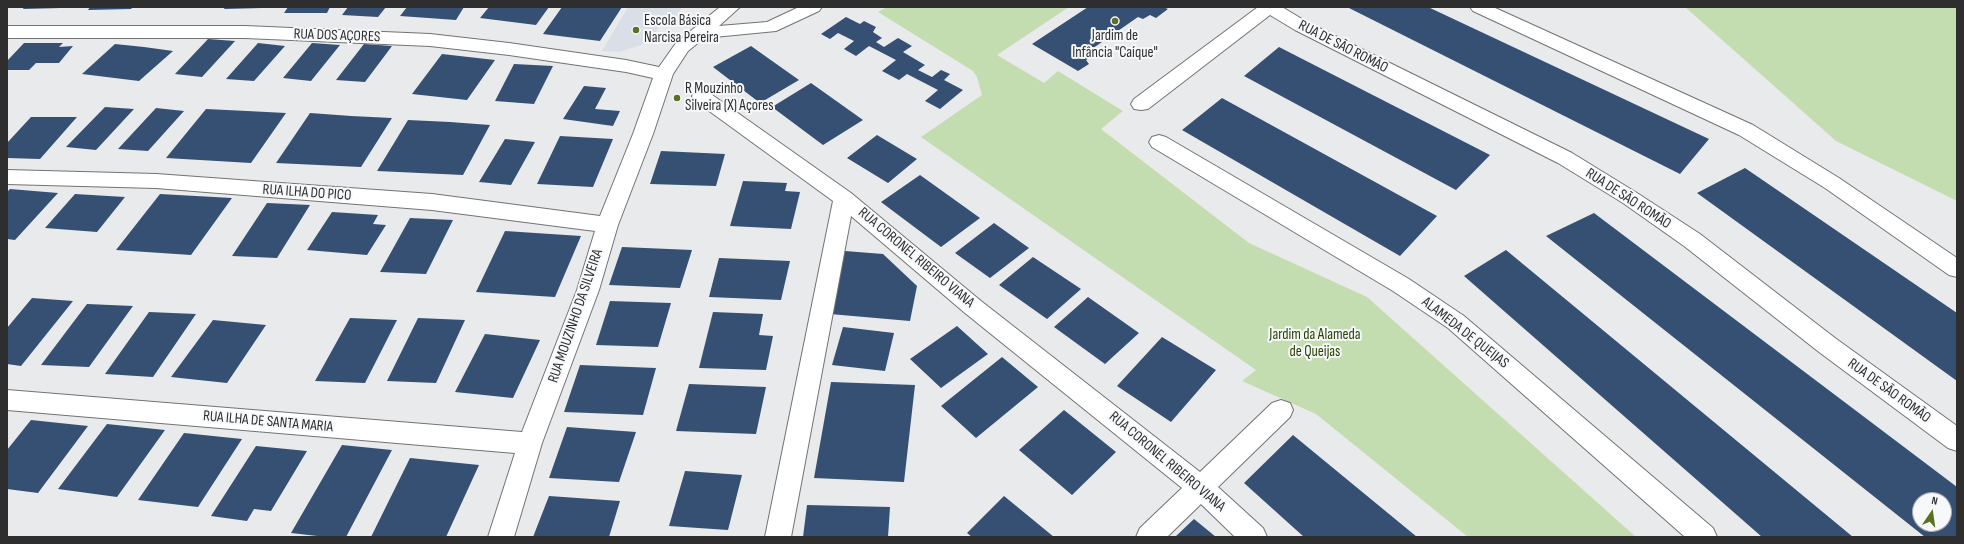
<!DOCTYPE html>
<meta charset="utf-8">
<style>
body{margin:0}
#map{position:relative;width:1964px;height:544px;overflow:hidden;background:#e9eaec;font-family:"Sofia Sans Condensed",sans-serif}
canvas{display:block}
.frame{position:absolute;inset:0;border:8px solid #2e2e2f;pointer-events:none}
.north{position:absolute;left:1912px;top:492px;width:40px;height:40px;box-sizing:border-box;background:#f6f8fa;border:1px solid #a6a7a9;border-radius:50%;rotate:13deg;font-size:11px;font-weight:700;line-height:16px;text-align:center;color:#2e2e2f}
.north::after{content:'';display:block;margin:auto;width:14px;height:18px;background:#5a7121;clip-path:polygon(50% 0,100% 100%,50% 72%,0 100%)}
</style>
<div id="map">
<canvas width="1964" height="544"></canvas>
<div class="frame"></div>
<div class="north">N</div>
</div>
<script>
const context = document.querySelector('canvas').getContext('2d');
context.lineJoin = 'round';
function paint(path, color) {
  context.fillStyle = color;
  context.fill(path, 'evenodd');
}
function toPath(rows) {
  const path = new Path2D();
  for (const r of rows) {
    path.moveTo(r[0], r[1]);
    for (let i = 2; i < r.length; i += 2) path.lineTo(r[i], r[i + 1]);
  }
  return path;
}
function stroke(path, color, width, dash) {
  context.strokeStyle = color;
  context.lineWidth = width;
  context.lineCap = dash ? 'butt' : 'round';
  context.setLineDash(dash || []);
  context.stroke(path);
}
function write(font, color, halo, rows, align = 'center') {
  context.font = font + ' "Sofia Sans Condensed",sans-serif';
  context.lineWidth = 4;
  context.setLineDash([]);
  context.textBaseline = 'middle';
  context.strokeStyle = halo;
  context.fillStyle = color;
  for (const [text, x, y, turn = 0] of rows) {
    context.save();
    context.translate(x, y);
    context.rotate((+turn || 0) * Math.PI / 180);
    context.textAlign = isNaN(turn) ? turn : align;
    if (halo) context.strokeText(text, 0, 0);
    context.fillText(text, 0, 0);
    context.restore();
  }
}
const built = toPath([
 [628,7,682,7,676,18,665,17,650,42,619,52,602,51]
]);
const green = toPath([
 [887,7,1069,7,997,55,1044,83,1058,71,1123,111,1101,129,1249,243,1367,297,1636,537,1468,537,1316,414,1242,381,1256,370,921,137,982,95,977,77,973,71,878,12],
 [1685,7,1957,7,1957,201,1836,141]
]);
const building = toPath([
 [24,7,62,7,61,8,23,9],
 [90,7,133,7,131,9,88,10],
 [225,7,263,7,262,8,224,9],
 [288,7,330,7,327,13,284,13],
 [348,7,386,7,378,17,342,15],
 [407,7,464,7,456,20,400,16],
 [489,7,549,7,536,25,480,18],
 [562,7,622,7,600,41,543,34],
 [1088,7,1163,7,1168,9,1156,18,1150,15,1143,19,1138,17,1089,51,1094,55,1086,60,1089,64,1078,71,1032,44],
 [1347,7,1428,7,1709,139,1680,174],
 [846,17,860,24,864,21,876,27,873,32,882,38,876,42,884,47,898,38,912,46,903,52,925,65,918,70,932,77,941,70,950,74,944,80,963,90,940,109,925,101,938,90,907,74,899,80,882,71,896,60,869,46,856,56,844,49,854,41,838,33,830,39,821,34],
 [208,39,235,41,202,77,175,74],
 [24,43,63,43,59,47,73,46,59,63,36,63,29,70,7,70,7,61],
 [258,43,285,46,254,81,226,79],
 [312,43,340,45,311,81,283,78],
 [115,44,144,47,173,51,139,81,82,74],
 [364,44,392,46,365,82,336,80],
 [751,46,799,80,760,103,713,67],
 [1279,47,1490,155,1456,190,1244,76],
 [442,54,495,60,467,100,412,94],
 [514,64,553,66,534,104,495,101],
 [811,83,863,120,823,145,772,107],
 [584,86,606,88,595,109,620,111,613,126,563,119],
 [1222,98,1437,216,1400,256,1182,130],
 [105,107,134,109,96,150,66,147],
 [156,108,184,111,148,151,118,149],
 [206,109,247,111,286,113,251,163,166,158],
 [310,113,351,116,392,118,361,167,276,163],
 [31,117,77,117,40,159,7,158,7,143],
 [408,120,450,122,490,125,463,175,377,171],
 [877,135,917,159,888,183,847,158],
 [560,136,613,139,593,187,537,184],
 [505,139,535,142,511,185,479,182],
 [661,151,725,154,716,186,650,184],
 [1745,168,1957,313,1957,381,1697,193],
 [920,175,980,218,941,247,881,202],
 [743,181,787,183,785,191,800,192,791,229,730,226],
 [10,189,58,193,15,240,7,239,7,192],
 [75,194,125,197,97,232,45,228],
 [160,194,232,198,191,255,116,250],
 [267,203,310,205,277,258,232,256],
 [332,212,378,215,373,224,386,225,367,255,307,250],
 [1594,213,1957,487,1957,537,1925,537,1546,236],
 [1920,500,1944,500,1944,524,1920,524],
 [410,218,453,220,426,274,380,272],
 [994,223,1029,248,990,278,955,253],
 [505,231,581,236,555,297,476,292],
 [622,247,692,250,680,288,609,285],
 [1506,250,1853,537,1762,537,1464,276],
 [845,251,883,254,917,286,910,321,830,314],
 [1033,257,1081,289,1047,319,999,285],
 [719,258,790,261,781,300,709,297],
 [1088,297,1139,333,1105,364,1054,327],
 [32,298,73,301,21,366,7,364,7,328],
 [610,301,671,303,658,347,596,345],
 [87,304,133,306,89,367,41,365],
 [149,312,196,314,153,377,105,374],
 [713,312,763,314,759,335,773,336,766,370,699,368],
 [350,318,397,320,365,383,315,381],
 [418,318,465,320,436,383,387,381],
 [213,320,266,325,227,383,171,377],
 [957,326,988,354,941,388,910,359],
 [843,327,894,333,885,371,832,365],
 [485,334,540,340,513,398,455,392],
 [1162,337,1216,370,1171,422,1117,386],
 [1002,357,1038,387,976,438,941,406],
 [580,365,656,368,643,415,564,412],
 [831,382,915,385,904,482,814,478],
 [689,384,766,387,756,434,676,431],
 [1064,410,1116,452,1072,495,1019,450],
 [31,420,88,426,38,493,7,489,7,450],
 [107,424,165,430,117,497,58,489],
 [567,427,636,432,619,482,549,478],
 [184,433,242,439,198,507,138,500],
 [1293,435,1417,537,1304,537,1244,483],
 [342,445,392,450,346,537,326,537,291,533],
 [256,446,307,451,271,511,254,509,247,521,211,516],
 [410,458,479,465,446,537,371,537],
 [685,471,742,475,728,530,669,526],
 [549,496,620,501,609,537,533,537],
 [1004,496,1054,537,972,537,967,533],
 [807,505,890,507,888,537,803,537],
 [1194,519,1216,537,1175,537]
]);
const minor = toPath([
 [720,7,740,7,719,26,767,22,799,7,822,7,819,11,776,31,704,38,688,51,673,74,653,134,618,225,599,290,542,443,514,537,488,537,515,453,7,410,7,390,522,432,577,290,595,231,432,210,156,188,7,184,7,170,156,174,432,194,600,216,633,134,653,78,626,72,509,55,430,46,245,38,7,38,7,26,245,26,430,34,509,43,626,60,659,67,676,43,720,7],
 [1258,7,1282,7,1307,22,1572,153,1637,193,1700,234,1835,338,1957,426,1957,451,1948,448,1819,352,1684,246,1623,203,1558,163,1295,30,1270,15,1148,109,1141,110,1134,109,1131,104,1134,99,1258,7],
 [1470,7,1493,7,1753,125,1839,178,1957,258,1957,277,1949,275,1825,188,1739,135,1473,11,1470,7],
 [701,90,708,92,851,193,981,301,1200,472,1272,403,1281,400,1290,403,1293,410,1290,417,1218,487,1263,528,1267,537,1235,537,1201,504,1167,537,1136,537,1140,528,1182,488,965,313,851,216,791,537,765,537,833,201,694,100,692,96,694,92,701,90],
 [1159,135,1166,137,1409,279,1464,316,1713,528,1717,537,1685,537,1448,328,1393,291,1152,147,1149,142,1152,137,1159,135]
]);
const markers = [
 [1115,21,4,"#5a7121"],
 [636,30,4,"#5a7121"],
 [677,98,4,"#5a7121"]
];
const poiNames = [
 ["Escola Básica",644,21],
 ["Narcisa Pereira",644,38],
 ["Jardim de",1115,36,"center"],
 ["Infância \"Caíque\"",1115,53,"center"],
 ["R Mouzinho",685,89],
 ["Silveira (X) Açores",685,106]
];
const streetNames = [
 ["RUA DOS AÇORES",337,36,2],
 ["RUA DE SÃO ROMÃO",1343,47,27],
 ["RUA ILHA DO PICO",307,193,4],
 ["RUA DE SÃO ROMÃO",1628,199,33],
 ["RUA CORONEL RIBEIRO VIANA",916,258,40],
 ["RUA MOUZINHO DA SILVEIRA",576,316,-71],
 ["ALAMEDA DE QUEIJAS",1465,333,38],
 ["RUA DE SÃO ROMÃO",1889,391,36],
 ["RUA ILHA DE SANTA MARIA",268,422,5],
 ["RUA CORONEL RIBEIRO VIANA",1167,462,40]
];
const parkNames = [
 ["Jardim da Alameda",1315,335],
 ["de Queijas",1315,352]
];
paint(built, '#d8dfe7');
paint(green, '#c4ddb0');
paint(building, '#355073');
stroke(minor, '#717374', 2);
paint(minor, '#fff');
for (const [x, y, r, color] of markers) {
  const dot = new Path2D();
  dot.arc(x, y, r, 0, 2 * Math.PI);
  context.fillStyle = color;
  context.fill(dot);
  stroke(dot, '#f6f8fa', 1.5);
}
write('15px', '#2e2e2f', '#f6f8fa', poiNames, 'left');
write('15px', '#2e2e2f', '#f6f8fa', streetNames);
write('15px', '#264300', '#f6f8fa', parkNames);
</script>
